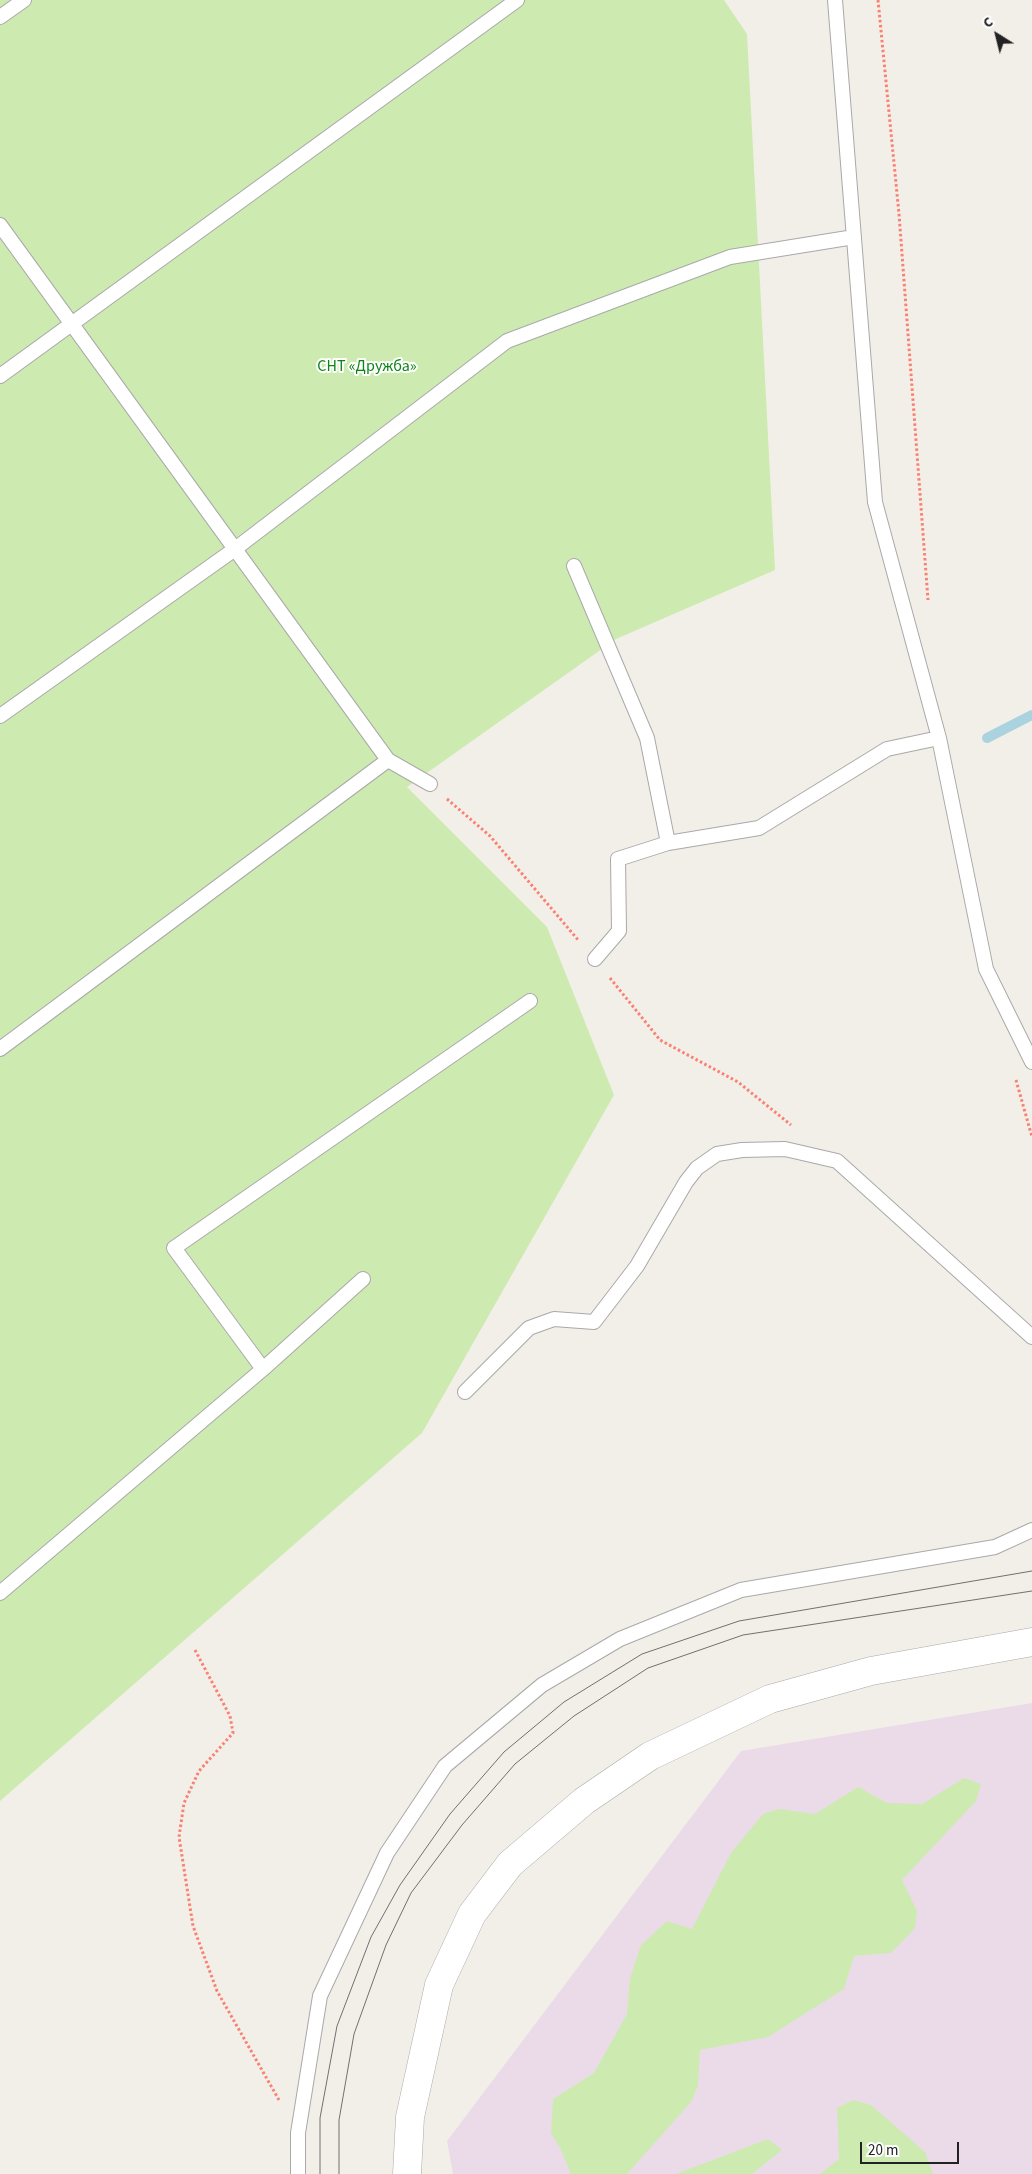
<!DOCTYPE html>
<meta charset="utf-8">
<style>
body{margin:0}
#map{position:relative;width:1032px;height:2174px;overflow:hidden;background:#f2efe9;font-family:"Source Sans 3",sans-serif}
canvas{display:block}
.north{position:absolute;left:972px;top:10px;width:50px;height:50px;-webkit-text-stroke:4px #fff;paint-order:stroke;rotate:324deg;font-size:14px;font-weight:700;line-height:20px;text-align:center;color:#222}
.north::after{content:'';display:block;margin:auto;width:18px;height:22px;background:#222;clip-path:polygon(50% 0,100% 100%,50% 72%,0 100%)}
.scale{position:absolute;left:860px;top:2142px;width:99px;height:22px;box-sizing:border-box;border:2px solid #222;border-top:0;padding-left:6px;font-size:15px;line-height:18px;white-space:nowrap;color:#222;-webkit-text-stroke:4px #fff;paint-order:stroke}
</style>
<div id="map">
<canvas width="1032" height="2174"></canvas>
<div class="north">С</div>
<div class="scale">20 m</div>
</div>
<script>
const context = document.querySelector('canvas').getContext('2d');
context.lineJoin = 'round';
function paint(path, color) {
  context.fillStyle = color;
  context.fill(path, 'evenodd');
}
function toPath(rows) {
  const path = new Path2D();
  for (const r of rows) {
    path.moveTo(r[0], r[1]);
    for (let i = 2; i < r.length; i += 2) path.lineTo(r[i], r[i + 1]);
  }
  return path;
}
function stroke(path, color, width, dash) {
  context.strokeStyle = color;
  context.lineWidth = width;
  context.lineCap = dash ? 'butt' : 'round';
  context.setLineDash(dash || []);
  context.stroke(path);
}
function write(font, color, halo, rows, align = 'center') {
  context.font = font + ' "Source Sans 3",sans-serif';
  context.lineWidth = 4;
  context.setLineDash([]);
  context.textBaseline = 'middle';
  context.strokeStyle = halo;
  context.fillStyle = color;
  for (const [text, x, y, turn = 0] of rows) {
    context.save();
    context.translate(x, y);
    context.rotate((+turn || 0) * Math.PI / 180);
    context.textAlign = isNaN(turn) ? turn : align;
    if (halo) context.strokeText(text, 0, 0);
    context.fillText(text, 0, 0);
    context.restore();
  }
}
const industrial = toPath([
 [1032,1703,1032,2174,453,2174,447,2141,741,1751]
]);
const grass = toPath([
 [0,0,724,0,747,34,775,570,616,639,407,787,547,927,614,1095,422,1433,0,1801],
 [964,1778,981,1784,976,1801,902,1880,917,1911,915,1928,891,1953,854,1956,844,1989,768,2037,700,2050,698,2086,691,2102,627,2174,571,2174,560,2148,551,2133,553,2099,594,2073,627,2014,630,1978,641,1945,667,1921,692,1929,731,1853,763,1814,779,1809,815,1814,858,1787,887,1803,922,1804],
 [853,2100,871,2105,925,2152,933,2174,820,2174,839,2159,837,2108],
 [768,2139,782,2150,752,2174,676,2174]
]);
const stream = toPath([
 [987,738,1032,715]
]);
const path = toPath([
 [878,0,899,214,928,600],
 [447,799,490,836,579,941],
 [610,978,660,1040,738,1082,791,1125],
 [1016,1080,1032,1137],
 [195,1650,230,1716,233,1733,199,1771,184,1803,179,1837,193,1926,217,1991,279,2100]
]);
const lane = toPath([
 [835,0,875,502,939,738,986,969,1032,1062],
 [0,17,24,0],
 [0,225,388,760,430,784],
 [0,376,517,0],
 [574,566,647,738,668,843],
 [0,716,235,549,507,341,730,257,854,237],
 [595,959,619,931,618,859,668,843,759,828,887,749,939,738],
 [0,1049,388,760],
 [263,1369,174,1248,530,1001],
 [465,1392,529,1328,554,1319,594,1322,637,1266,686,1182,697,1168,717,1154,742,1150,785,1149,837,1161,1032,1337],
 [0,1593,263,1369,363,1279],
 [298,2174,298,2133,320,1996,387,1853,445,1766,542,1685,620,1639,741,1590,995,1547,1032,1530]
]);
const street = toPath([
 [407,2174,410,2117,439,1985,472,1914,510,1864,584,1801,650,1756,770,1699,871,1671,1032,1642]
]);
const tram = toPath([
 [320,2174,320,2118,337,2026,371,1937,400,1885,450,1814,504,1752,564,1702,642,1654,739,1621,1032,1571],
 [339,2174,339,2120,354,2034,386,1945,411,1893,462,1825,515,1764,574,1716,648,1668,743,1635,1032,1591]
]);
const parkNames = [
 ["СНТ «Дружба»",367,367]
];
paint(industrial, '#ebdbe8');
paint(grass, '#cdebb0');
stroke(stream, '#aad3df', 10);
stroke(lane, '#a9a9a9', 16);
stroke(street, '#a9a9a9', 29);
stroke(path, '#fa8072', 3, [2.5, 2.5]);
stroke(lane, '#fff', 14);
stroke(street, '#fff', 28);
stroke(tram, '#707070', 1);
write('16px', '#0c8416', '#fff', parkNames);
</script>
